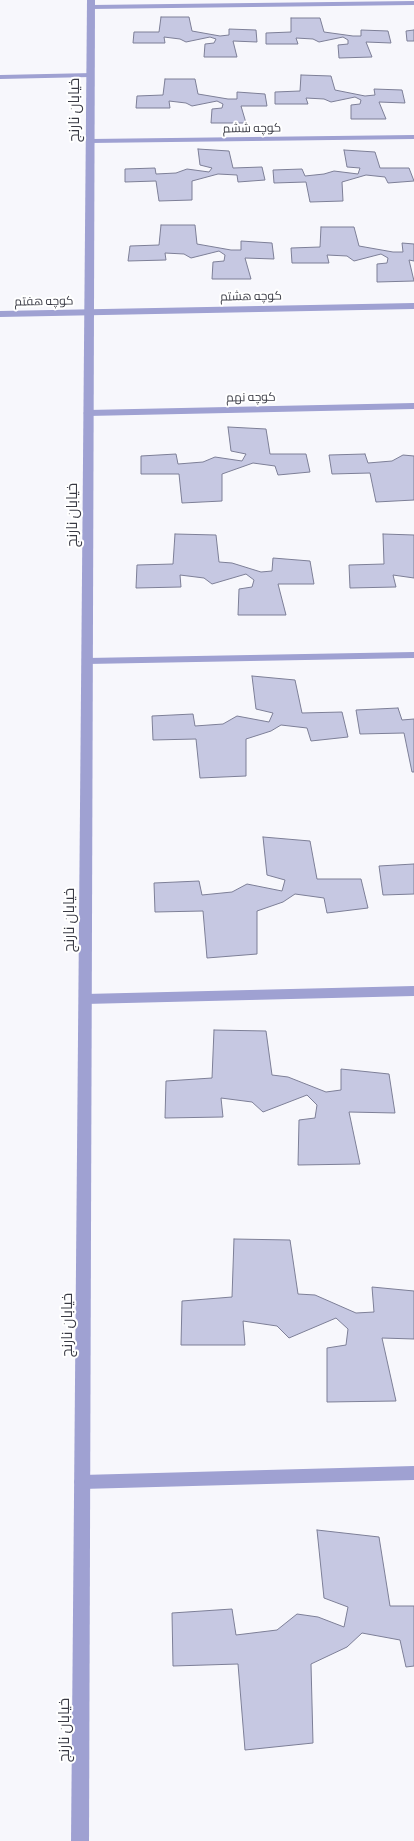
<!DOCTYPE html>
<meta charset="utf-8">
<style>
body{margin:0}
canvas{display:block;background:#f7f7fc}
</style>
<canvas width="414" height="1841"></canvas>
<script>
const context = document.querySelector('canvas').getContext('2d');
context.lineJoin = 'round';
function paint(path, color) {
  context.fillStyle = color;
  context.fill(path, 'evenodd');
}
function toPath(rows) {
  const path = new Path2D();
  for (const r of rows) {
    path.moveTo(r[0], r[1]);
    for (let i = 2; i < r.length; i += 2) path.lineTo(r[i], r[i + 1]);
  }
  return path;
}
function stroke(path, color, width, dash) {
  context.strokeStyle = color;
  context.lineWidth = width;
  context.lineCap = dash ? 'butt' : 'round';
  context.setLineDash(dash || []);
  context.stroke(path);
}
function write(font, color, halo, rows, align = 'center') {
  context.font = font + ' Barlow,Cairo,sans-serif';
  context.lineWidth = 4;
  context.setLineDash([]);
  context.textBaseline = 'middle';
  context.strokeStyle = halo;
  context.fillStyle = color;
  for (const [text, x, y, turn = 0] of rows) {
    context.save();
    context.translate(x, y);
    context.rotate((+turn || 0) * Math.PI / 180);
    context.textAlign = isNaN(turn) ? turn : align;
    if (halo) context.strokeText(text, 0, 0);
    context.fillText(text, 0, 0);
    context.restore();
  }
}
const building = toPath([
 [161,17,189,17,192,31,220,36,229,35,229,29,256,30,257,42,233,41,237,57,204,57,205,44,214,43,216,39,210,37,186,42,180,39,164,37,165,43,133,43,134,32,159,32,161,17],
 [291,18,320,18,324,32,353,36,361,36,361,30,388,31,391,43,366,42,372,57,339,58,338,45,348,44,348,40,343,37,319,42,313,39,296,38,298,44,266,44,266,33,291,32,291,18],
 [414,30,414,41,407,41,406,31,414,30],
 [301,75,331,76,335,90,365,96,375,95,374,89,402,90,405,103,379,102,386,119,351,119,351,105,360,104,361,100,355,97,331,102,324,99,306,98,308,104,275,104,275,92,300,91,301,75],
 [165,79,195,79,198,94,228,99,237,99,237,92,265,94,267,106,241,106,246,123,211,123,212,109,222,108,223,104,217,101,192,106,186,103,169,101,170,108,136,108,137,96,163,95,165,79],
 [198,149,229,151,233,168,262,167,265,180,238,182,237,175,218,174,192,181,192,200,159,201,156,181,125,182,125,169,155,168,156,174,176,173,187,169,209,172,212,168,200,165,198,149],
 [344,150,375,152,380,168,409,168,414,181,388,183,385,177,366,175,342,182,343,201,310,202,306,182,274,183,273,170,302,169,305,176,324,174,334,171,358,174,360,168,347,167,344,150],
 [161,225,195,225,197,244,231,250,241,250,241,241,272,243,274,259,245,258,251,279,212,279,213,262,224,261,225,255,219,251,191,258,184,254,165,253,166,260,128,261,130,246,159,245,161,225],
 [321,227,354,227,359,246,393,252,403,252,402,243,414,244,414,261,409,260,414,281,377,282,377,264,387,263,388,258,381,254,354,261,347,256,327,255,329,263,292,263,291,248,320,247,321,227],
 [228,427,266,429,270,454,306,454,310,472,278,475,275,466,253,463,222,474,222,501,182,503,179,474,141,474,141,456,176,454,178,464,203,462,215,457,242,461,246,454,231,451,228,427],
 [365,454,368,463,392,461,403,455,414,456,414,500,376,502,370,473,332,474,329,455,365,454],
 [175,534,216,535,219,562,232,563,261,572,272,571,273,558,310,561,314,584,278,584,286,615,238,615,239,589,252,587,254,580,246,574,212,584,204,578,180,575,181,587,136,588,137,565,173,564,175,534],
 [383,534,414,535,414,578,393,575,396,587,350,588,349,565,384,564,383,534],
 [252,676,295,680,302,713,342,712,348,737,311,741,307,728,281,725,271,731,246,739,246,776,200,778,196,739,153,740,152,716,193,714,195,726,223,724,237,716,269,722,273,713,256,709,252,676],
 [398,708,402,720,414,719,414,772,412,772,404,733,360,734,356,710,398,708],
 [263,837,310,841,317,879,361,879,368,908,327,913,324,898,295,894,283,902,257,911,257,954,207,958,203,911,155,912,154,883,199,881,202,895,232,892,247,884,282,891,285,880,267,875,263,837],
 [414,864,414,894,383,895,379,866,414,864],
 [214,1030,266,1031,272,1075,288,1077,326,1092,341,1090,341,1069,389,1074,395,1113,349,1112,360,1164,298,1165,299,1120,315,1118,317,1105,307,1095,263,1112,252,1102,221,1098,223,1117,165,1118,166,1081,212,1078,214,1030],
 [234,1239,290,1240,298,1294,315,1295,356,1313,374,1312,372,1287,414,1291,414,1339,382,1338,396,1401,327,1402,327,1348,346,1345,348,1329,336,1318,289,1338,277,1326,243,1321,245,1345,181,1345,182,1301,232,1297,234,1239],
 [317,1530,379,1537,390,1606,414,1606,414,1666,406,1667,400,1640,362,1633,347,1647,311,1664,313,1743,245,1750,238,1664,173,1666,172,1613,232,1609,236,1635,277,1630,297,1614,318,1617,344,1627,348,1607,324,1598,317,1530]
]);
const minor = toPath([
 [414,1,414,5,91,9,87,7,91,5,414,1],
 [93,73,94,75,90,77,0,79,0,75,93,73],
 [414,135,414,139,90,143,86,141,90,139,414,135],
 [414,303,414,309,0,317,0,311,414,303],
 [414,403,414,409,88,416,83,413,88,410,414,403],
 [414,652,414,658,87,664,82,661,87,658,414,652],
 [414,986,414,996,85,1004,80,1002,79,999,80,996,85,994,414,986],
 [414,1466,414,1480,82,1489,76,1487,74,1482,76,1477,82,1475,414,1466]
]);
const tertiary = toPath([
 [87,0,95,0,89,1841,71,1841,87,0]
]);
const farStreetnames = [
 ["کوچه ششم",252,128,-1],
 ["کوچه هشتم",251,296,-1],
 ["کوچه هفتم",44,301,-1],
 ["کوچه نهم",251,397,-1]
];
const streetNames = [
 ["خیابان نارنج",74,110,-90],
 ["خیابان نارنج",72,515,-90],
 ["خیابان نارنج",69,920,-90],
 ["خیابان نارنج",67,1325,-90],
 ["خیابان نارنج",64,1730,-90]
];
paint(building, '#c6c8e2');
stroke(building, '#7d7f97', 1);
paint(minor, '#9fa1d2');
paint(tertiary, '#9fa1d2');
write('12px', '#393a44', '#fff', farStreetnames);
write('15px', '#393a44', '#fff', streetNames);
</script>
